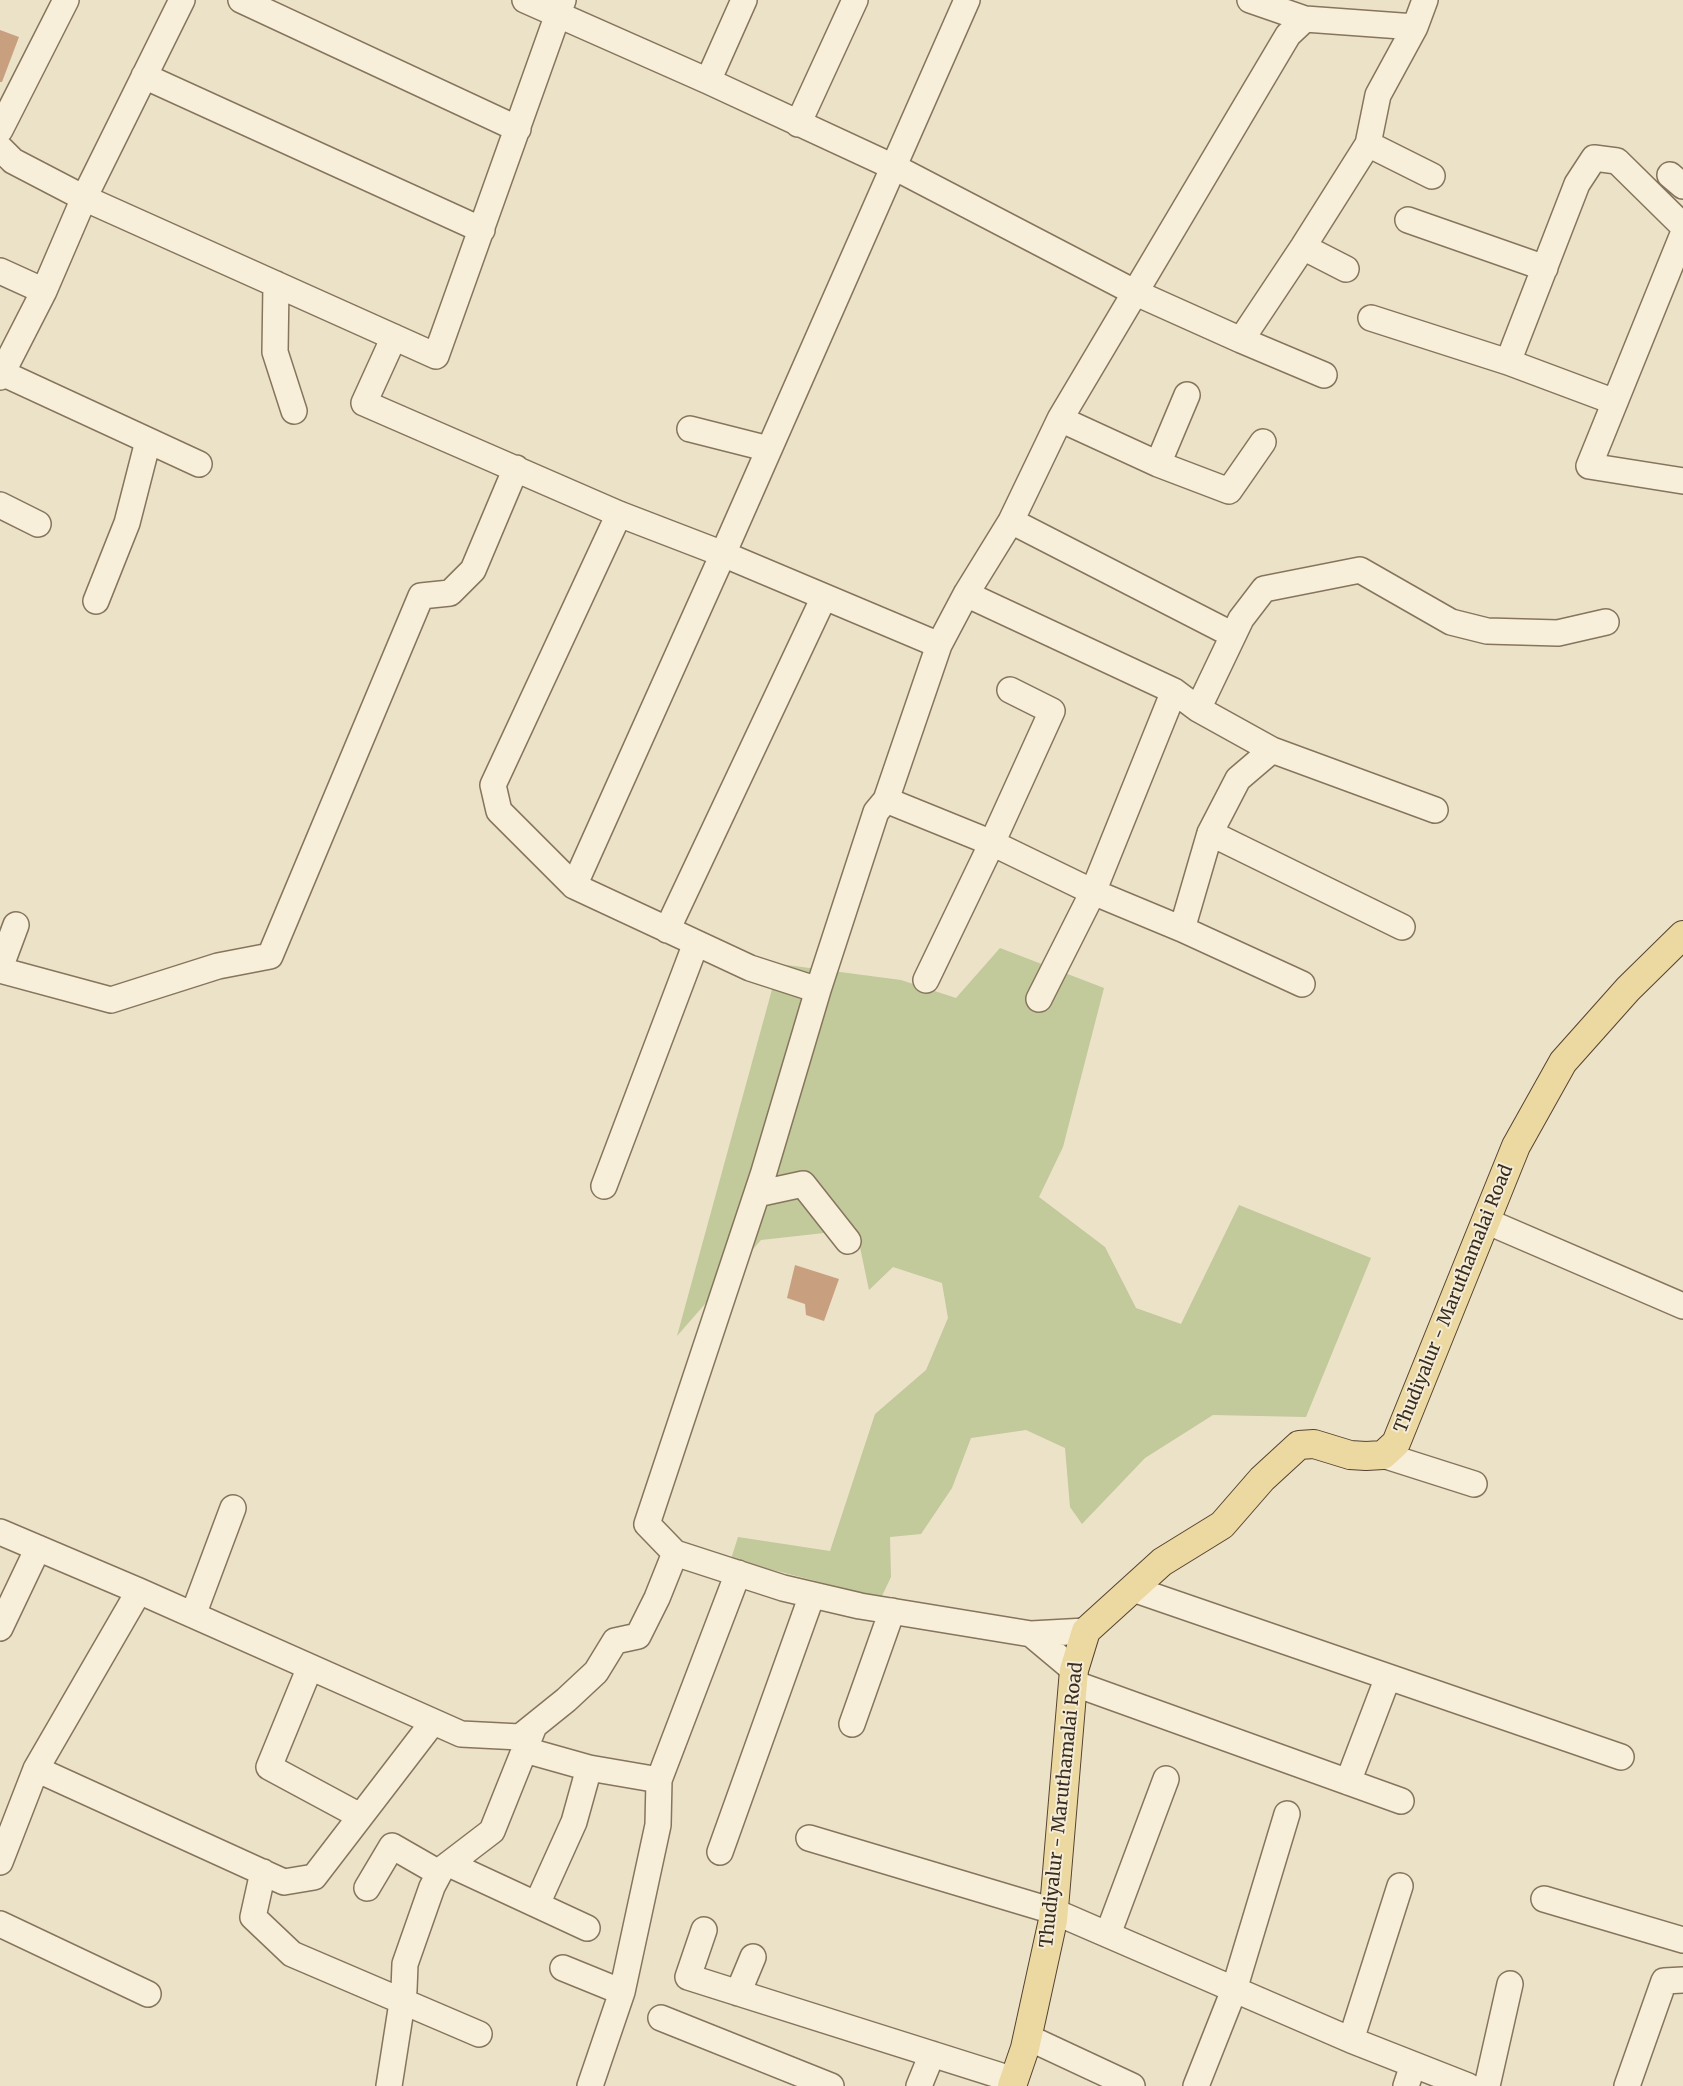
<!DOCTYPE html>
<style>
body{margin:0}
canvas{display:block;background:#ece2c7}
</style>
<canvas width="1683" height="2086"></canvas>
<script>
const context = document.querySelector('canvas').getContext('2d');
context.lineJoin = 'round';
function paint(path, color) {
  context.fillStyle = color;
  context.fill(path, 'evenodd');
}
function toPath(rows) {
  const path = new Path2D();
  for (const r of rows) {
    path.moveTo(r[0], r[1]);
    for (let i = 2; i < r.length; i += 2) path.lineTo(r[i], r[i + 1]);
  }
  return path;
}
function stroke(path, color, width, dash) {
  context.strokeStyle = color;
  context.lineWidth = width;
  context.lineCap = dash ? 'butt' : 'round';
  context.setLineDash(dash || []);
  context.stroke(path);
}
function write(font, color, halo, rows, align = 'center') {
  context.font = font + ' Merriweather,serif';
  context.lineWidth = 4;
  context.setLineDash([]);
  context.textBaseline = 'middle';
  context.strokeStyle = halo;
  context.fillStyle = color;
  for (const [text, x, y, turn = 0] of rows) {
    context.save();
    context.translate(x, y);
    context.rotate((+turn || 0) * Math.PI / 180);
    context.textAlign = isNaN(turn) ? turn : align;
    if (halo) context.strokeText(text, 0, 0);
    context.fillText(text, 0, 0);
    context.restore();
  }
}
const green = toPath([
 [1000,948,1104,988,1063,1147,1039,1197,1105,1247,1136,1308,1181,1324,1239,1205,1371,1258,1306,1417,1213,1415,1145,1458,1082,1524,1070,1507,1065,1448,1026,1430,971,1438,952,1488,921,1534,890,1537,891,1577,881,1598,731,1559,738,1537,830,1551,875,1414,926,1370,948,1318,942,1283,893,1267,869,1290,857,1233,833,1232,761,1240,677,1336,779,964,901,980,956,998]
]);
const building = toPath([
 [0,30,19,37,2,82,0,82],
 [795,1265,839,1279,824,1321,806,1315,805,1304,787,1298]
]);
const minor = toPath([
 [182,0,84,198,436,356,563,0],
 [241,0,518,129],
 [525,0,708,81,900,170,1134,292,1241,340,1324,375],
 [1250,0,1305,19],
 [144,76,482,230],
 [708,81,744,0],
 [798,124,855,0],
 [0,130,66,0],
 [1368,144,1432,176],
 [0,148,13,161,84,198,44,291,0,377],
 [1670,175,1683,186],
 [1408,220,1545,268],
 [1683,234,1589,466,1683,481],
 [1303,247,1346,269],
 [0,271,44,291],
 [276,284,275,352,294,411],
 [1371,318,1508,362,1615,402],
 [394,337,364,403,619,514,723,554,939,645],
 [1241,340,1303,247,1368,144,1378,95,1415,27],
 [1508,362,1577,184,1594,158,1617,161,1683,226],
 [0,372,199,464],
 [1060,419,1158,464,1187,395],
 [690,429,769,449],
 [1158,464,1229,491,1263,442],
 [0,505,38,524],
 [619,514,493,785,499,811,574,886,750,968,818,990],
 [1011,521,1233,635],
 [966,594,1174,691,1198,709,1272,750,1435,810],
 [96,601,127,523,148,441],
 [1198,709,1241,619,1264,589,1360,570,1451,622,1487,631,1558,633,1606,622],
 [886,800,992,843,1093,892,1182,929,1302,984],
 [1210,833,1402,927],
 [574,886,723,554,967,0],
 [1182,929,1210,833,1238,779,1272,750],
 [667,930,824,597],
 [0,968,16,925],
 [0,970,111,1000,218,966,270,956,421,596,450,593,473,570,516,468],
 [926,980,992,843,1052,711,1010,690],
 [1039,999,1093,892,1174,691],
 [604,1186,696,943],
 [757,1194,803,1184,848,1241],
 [1486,1221,1683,1306],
 [1383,1455,1474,1484],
 [0,1532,139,1591,461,1734,520,1737,566,1700,596,1672,615,1641,638,1636,657,1598,675,1553],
 [1133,1589,1621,1757],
 [193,1615,233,1508],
 [0,1628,38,1548],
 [1031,1634,1086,1631],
 [310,1667,269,1767,360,1816],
 [1074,1670,1031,1634,860,1606,783,1588,675,1553,647,1524,763,1175,818,990,876,812,886,800,939,645,966,594,1011,521,1060,419,1288,35,1305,19,1415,27,1425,0],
 [1073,1683,1401,1801],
 [852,1724,892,1611],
 [525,1750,589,1768,659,1780],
 [36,1769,284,1882,314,1877,433,1722],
 [1348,1782,1388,1677],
 [809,1838,1053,1911,1351,2040,1468,2086],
 [720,1852,812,1595],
 [0,1862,36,1769,139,1591],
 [449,1864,587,1928],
 [263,1872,253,1917,292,1954,479,2034],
 [367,1888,392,1846,439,1873],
 [1544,1899,1683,1940],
 [537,1904,574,1822,589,1768],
 [0,1924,148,1994],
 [704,1930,688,1977,1014,2080],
 [1108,1934,1166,1779],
 [563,1968,622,1992],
 [738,1993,753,1957],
 [661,2018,831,2086],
 [1027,2037,1132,2086],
 [1351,2040,1400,1886],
 [389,2086,404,1990,405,1964,432,1887,441,1870,492,1831,534,1726],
 [590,2086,622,1992,658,1825,659,1780,738,1573],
 [919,2086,932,2054],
 [1196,2086,1234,1990,1287,1814],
 [1406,2086,1413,2065],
 [1487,2086,1510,1984],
 [1627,2086,1664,1981,1683,1980]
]);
const major = toPath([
 [1012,2086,1025,2048,1053,1920,1074,1670,1086,1631,1162,1562,1222,1525,1262,1479,1299,1445,1314,1444,1350,1455,1366,1456,1383,1455,1396,1443,1516,1146,1563,1062,1628,989,1683,935]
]);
const streetNames = [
 ["Thudiyalur - Maruthamalai Road",1454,1299,-68],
 ["Thudiyalur - Maruthamalai Road",1062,1805,-84]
];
paint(green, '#c2c99b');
paint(building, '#c8a07f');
stroke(minor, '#86755d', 28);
stroke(major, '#554331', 30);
stroke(minor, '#f7efda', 25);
stroke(major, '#ecd8a1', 28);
write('18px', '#382c20', '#f4ecd6', streetNames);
</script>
